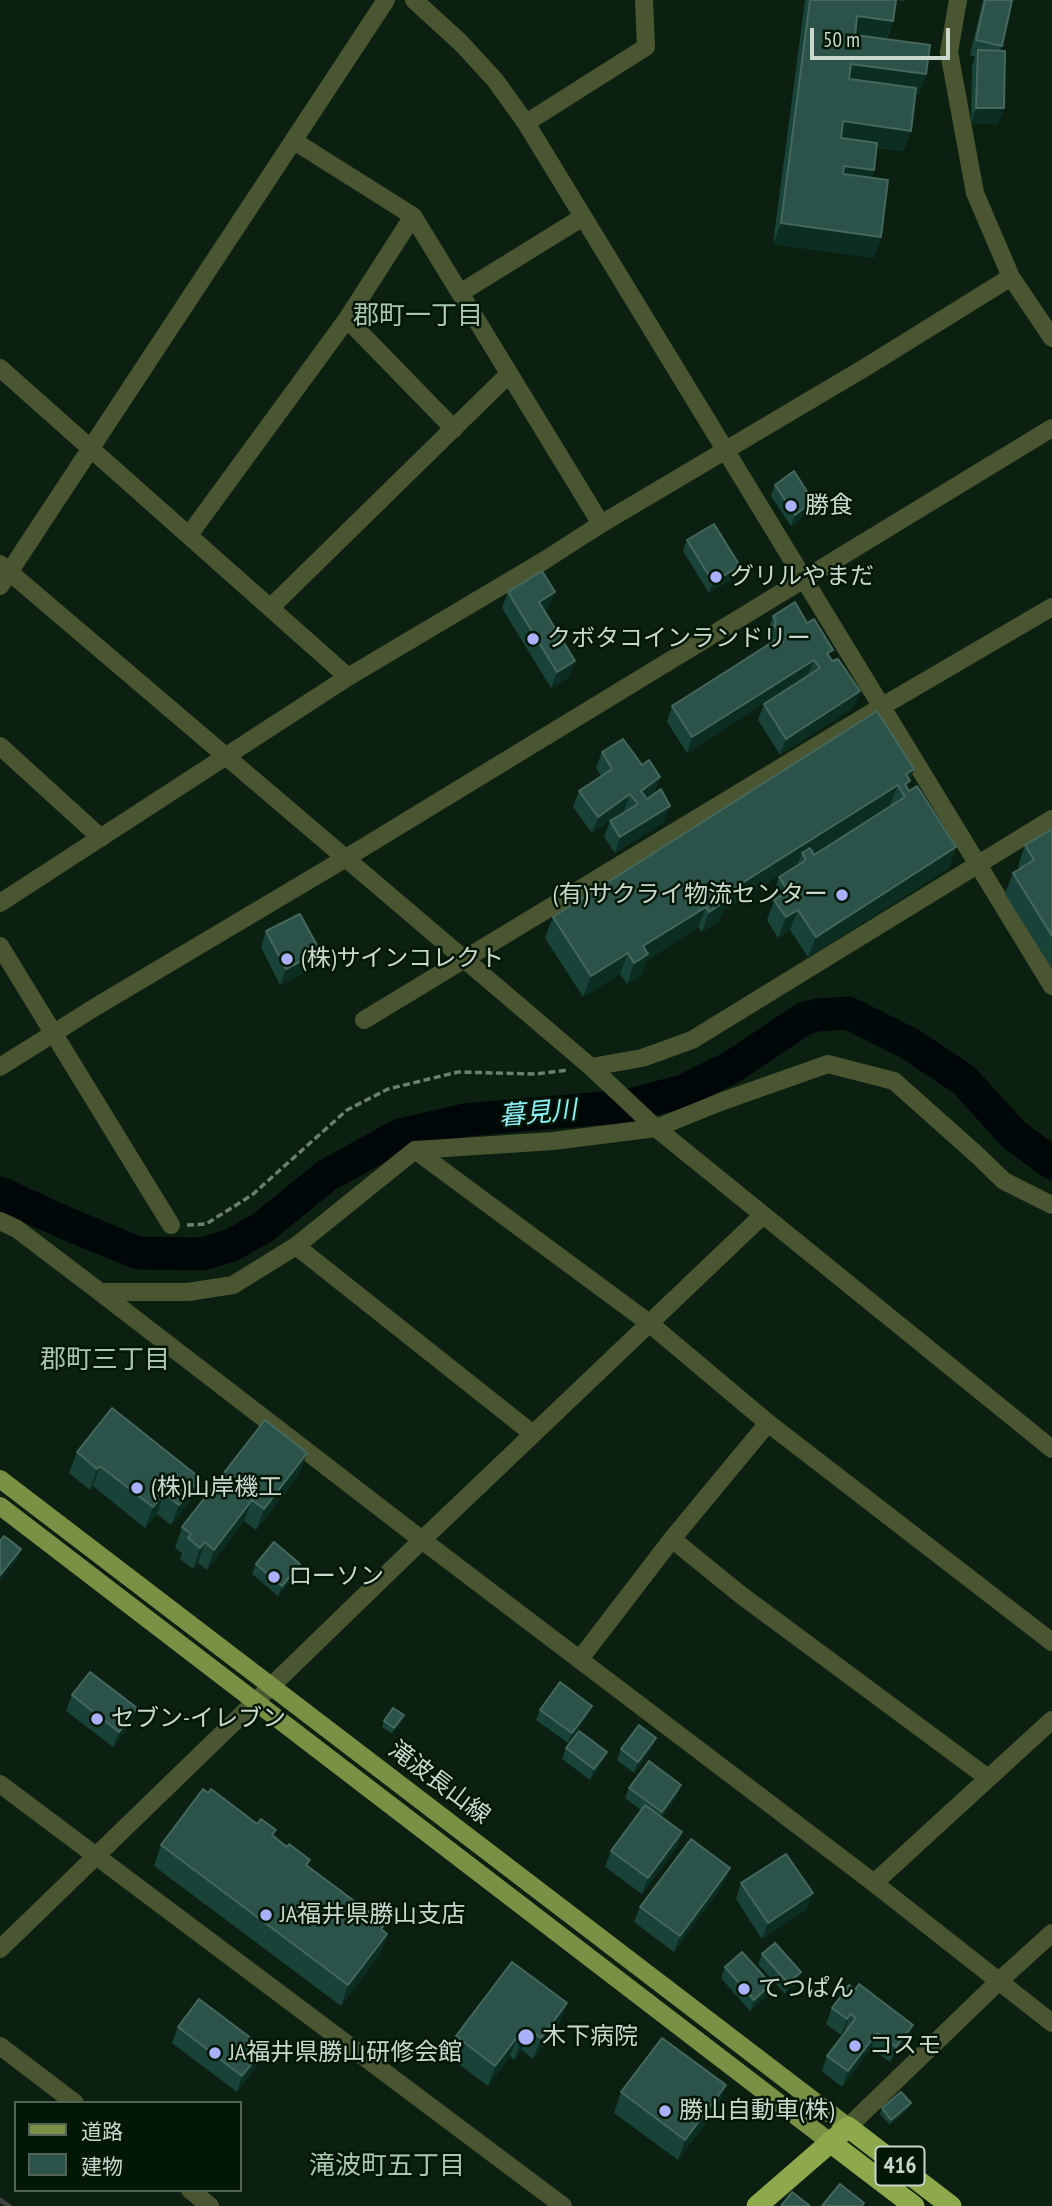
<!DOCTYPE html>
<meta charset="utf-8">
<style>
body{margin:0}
#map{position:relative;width:1052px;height:2206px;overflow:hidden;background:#0b2010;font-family:"PT Sans Narrow","Noto Sans JP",sans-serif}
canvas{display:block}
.legend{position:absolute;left:14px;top:2101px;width:228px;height:91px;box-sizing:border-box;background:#031707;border:2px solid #536456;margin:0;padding:9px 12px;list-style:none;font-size:21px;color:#cad7cc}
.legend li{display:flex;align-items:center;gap:14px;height:35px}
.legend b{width:35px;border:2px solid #536456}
.scale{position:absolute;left:810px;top:28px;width:140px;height:32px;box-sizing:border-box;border:4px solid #cad7cc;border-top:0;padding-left:9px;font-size:21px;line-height:24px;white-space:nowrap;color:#cad7cc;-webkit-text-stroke:5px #031707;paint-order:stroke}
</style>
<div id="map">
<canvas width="1052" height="2206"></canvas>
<ul class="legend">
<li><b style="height:9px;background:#7a9145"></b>道路</li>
<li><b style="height:19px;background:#2c5349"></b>建物</li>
</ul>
<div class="scale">50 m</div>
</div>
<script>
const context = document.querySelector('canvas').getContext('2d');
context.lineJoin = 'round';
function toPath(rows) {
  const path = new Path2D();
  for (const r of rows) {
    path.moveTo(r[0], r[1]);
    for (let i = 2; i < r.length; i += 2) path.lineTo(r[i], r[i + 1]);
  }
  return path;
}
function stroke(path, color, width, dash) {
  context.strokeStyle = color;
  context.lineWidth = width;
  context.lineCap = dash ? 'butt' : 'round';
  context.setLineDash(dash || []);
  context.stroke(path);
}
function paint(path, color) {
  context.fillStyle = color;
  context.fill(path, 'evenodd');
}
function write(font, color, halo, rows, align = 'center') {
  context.font = font + ' "PT Sans Narrow","Noto Sans JP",sans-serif';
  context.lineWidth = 5;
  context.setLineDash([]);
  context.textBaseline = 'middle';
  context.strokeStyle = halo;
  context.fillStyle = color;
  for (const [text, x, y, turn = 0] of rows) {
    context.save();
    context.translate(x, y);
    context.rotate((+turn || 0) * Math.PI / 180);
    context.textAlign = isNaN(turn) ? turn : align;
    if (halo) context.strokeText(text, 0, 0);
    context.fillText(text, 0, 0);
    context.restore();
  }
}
const stream = toPath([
 [0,2200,9,2206]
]);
const river = toPath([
 [0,1193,63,1222,138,1253,203,1254,232,1245,262,1228,326,1176,400,1135,465,1120,627,1106,683,1091,732,1067,805,1018,818,1015,848,1013,910,1044,964,1080,1013,1134,1052,1163]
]);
const path = toPath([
 [187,1225,206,1224,252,1195,347,1110,388,1089,458,1072,536,1074,568,1070]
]);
const minor = toPath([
 [414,0,461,43,495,80,526,123,1052,986],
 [958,0,949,52,975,193,1011,277,1052,338],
 [526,123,646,47,644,0],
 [294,141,413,216,601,524],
 [460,293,583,217],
 [347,319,454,429],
 [0,368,348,677],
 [189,535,347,319,413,216],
 [0,564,591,1067,656,1128,1052,1449],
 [0,586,386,0],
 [270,608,509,374],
 [0,746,101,838],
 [0,903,348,677,545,560,601,524,866,367,1011,277],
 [0,946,171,1225],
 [364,1020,881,707,1052,607],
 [0,1067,97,1006,346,858,1052,428],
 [591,1067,642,1058,692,1040,1052,819],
 [415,1150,649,1323,768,1423,1052,1642],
 [0,1221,17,1229,100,1292,422,1540,874,1883,1052,2023],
 [296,1246,533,1434],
 [100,1292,188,1292,233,1285,296,1246,415,1150,553,1141,656,1128,723,1101,828,1064,894,1081,976,1154,1004,1181,1052,1205],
 [672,1539,741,1595,988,1778],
 [580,1659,672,1539,768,1423],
 [0,1784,563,2206],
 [874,1883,1052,1720],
 [0,1949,422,1540,763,1215],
 [0,2046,75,2103],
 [848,2127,998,1982,1052,1933],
 [190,2190,210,2206]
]);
const major = toPath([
 [0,1479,848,2127],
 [0,1506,830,2142]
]);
const highway = toPath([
 [830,2142,914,2206],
 [757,2206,848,2127,951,2206]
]);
const wall = toPath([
 [805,0,905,0,904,1,896,0,893,21,887,39,926,74,918,95,915,95,911,131,903,151,877,148,874,170,871,178,874,258,773,244],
 [983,0,1012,0,1000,51,998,124,971,124,972,66,975,57,970,55],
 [775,485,809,512,791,526,771,496],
 [687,540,736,576,709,593,683,551],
 [508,592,549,608,544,611,569,677,551,688,502,608],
 [773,616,830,658,854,707,780,755,758,720,764,704,808,675,687,753,667,722,672,706,770,643,768,641,770,637,767,631],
 [602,752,642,765,660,777,654,793,646,798,664,822,615,853,604,837,610,821,626,812,624,810,592,833,573,807,579,791,601,776,596,768],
 [914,769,907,789,949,868,808,957,790,930,778,938,767,920,774,901,771,898,779,877,798,865,798,863,723,911,719,921,702,932,698,927,646,961,641,975,627,984,620,974,583,997,545,938,553,917],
 [890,805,891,806,814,855,814,854],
 [1052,829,1052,969,1005,894,1013,873,1020,869,1018,866,1025,845],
 [266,931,314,967,280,985,261,947],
 [77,1452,192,1498,171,1525,157,1514,145,1528,93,1486,90,1490,69,1473],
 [300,1473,256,1530,244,1521,207,1570,198,1563,193,1569,180,1559,182,1553,175,1548,182,1527],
 [256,1564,297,1574,278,1596,252,1574],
 [72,1695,131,1724,113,1747,66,1711],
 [540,1710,588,1716,568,1743,536,1720],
 [404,1715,402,1721,392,1734,382,1727,384,1721],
 [566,1748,603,1762,590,1780,562,1759],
 [652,1748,634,1773,617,1760,621,1749],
 [629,1788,677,1796,662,1817,682,1832,676,1848,642,1894,605,1867,611,1851,641,1810,625,1798],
 [274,1836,287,1847,310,1860,307,1866,387,1934,380,1954,341,2006,154,1866,161,1845],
 [730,1868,724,1883,674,1952,634,1922,640,1907],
 [741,1883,807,1909,762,1939,736,1899],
 [762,1954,797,1983,785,1994,758,1964],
 [725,1967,768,1995,750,2011,721,1978],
 [849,1985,907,2040,890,2062,871,2048,842,2087,822,2071,827,2056,846,2031,845,2030,841,2035,826,2024,832,2008],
 [567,2003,559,2024,533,2059,522,2050,514,2060,510,2056,488,2086,449,2057,456,2036],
 [178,2027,258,2064,237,2092,172,2043],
 [726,2085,718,2106,678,2160,614,2113,621,2092],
 [882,2108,909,2108,890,2125,880,2114]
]);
const shadedWall = toPath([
 [857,16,893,21,885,42,850,37],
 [851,64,926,74,918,95,843,85],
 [976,108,1004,108,998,124,971,124],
 [843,121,911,131,903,151,836,142],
 [844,166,874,170,866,191,837,187],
 [781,223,881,237,874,258,773,244],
 [813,501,809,512,791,526,795,515],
 [740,566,736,576,709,593,713,582],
 [555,592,549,608,533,618,539,602],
 [814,660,808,675,687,753,692,737],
 [575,661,569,677,551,688,557,672],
 [860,691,854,707,780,755,786,739],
 [914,769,907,790,901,790,906,774],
 [660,777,654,793,638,805,641,791],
 [898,785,890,805,806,859,802,853,798,863,723,911,719,921,702,932,709,912,723,895],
 [630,794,624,810,592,833,598,817],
 [670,806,664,822,615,853,620,837],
 [956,847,949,868,808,957,816,937],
 [706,907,698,927,646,961,641,975,627,984,634,963,643,946],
 [798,910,790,930,778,938,786,917],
 [320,951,314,967,280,985,286,969],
 [628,953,620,974,583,997,591,976],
 [307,1453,300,1473,256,1530,264,1509],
 [100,1466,93,1486,90,1490,97,1469],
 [200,1478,192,1498,171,1525,179,1505],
 [164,1493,157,1514,145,1528,153,1507],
 [252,1500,244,1521,207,1570,214,1550],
 [205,1542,198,1563,193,1569,200,1548],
 [21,1549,17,1560,0,1581,0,1575],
 [300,1564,297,1574,278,1596,282,1586],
 [592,1706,588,1716,568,1743,572,1733],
 [137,1708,131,1724,113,1747,119,1732],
 [404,1715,402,1721,392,1734,394,1728],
 [656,1738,652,1748,634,1773,638,1762],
 [607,1752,603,1762,590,1780,594,1769],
 [681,1785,677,1796,658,1823,662,1812],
 [682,1832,676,1848,642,1894,648,1878],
 [730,1868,724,1883,674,1952,680,1936],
 [813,1893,807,1909,762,1939,768,1923],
 [387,1934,380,1954,341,2006,348,1985],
 [801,1972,797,1983,785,1994,788,1983],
 [771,1984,768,1995,750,2011,754,2000],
 [567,2003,559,2024,533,2059,541,2038],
 [850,2014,845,2030,841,2035,847,2019],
 [913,2025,907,2040,890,2062,896,2047],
 [529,2029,522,2050,514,2060,522,2039],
 [877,2033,871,2048,842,2087,848,2071],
 [518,2036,510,2056,488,2086,495,2066],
 [264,2048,258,2064,237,2092,242,2076],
 [726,2085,718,2106,678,2160,685,2140],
 [911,2103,909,2108,890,2125,891,2120]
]);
const building = toPath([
 [810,0,896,0,893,21,857,16,855,35,930,45,926,74,851,64,849,79,916,88,911,131,843,121,841,138,877,143,874,170,844,166,843,174,888,180,881,237,781,223,810,0],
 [985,0,1012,0,1002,46,976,40,985,0],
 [978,50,1005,51,1004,108,976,108,978,50],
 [794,471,813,501,795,515,775,485,794,471],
 [714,524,740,566,713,582,687,540,714,524],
 [542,571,555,592,539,602,575,661,557,672,508,592,542,571],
 [795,602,807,623,814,619,833,650,827,653,832,661,838,659,860,691,786,739,764,704,820,668,814,660,692,737,672,706,782,636,774,625,776,622,773,616,795,602],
 [877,711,914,769,906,774,910,781,905,784,909,791,917,786,956,847,816,937,798,910,786,917,774,900,788,891,779,877,806,860,802,853,810,848,814,855,905,797,898,785,723,895,727,900,709,912,706,907,643,946,648,954,634,963,628,953,591,976,553,917,877,711],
 [623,739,642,765,649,760,660,777,641,791,647,799,661,789,670,806,620,837,610,821,638,804,630,794,598,817,579,791,612,769,602,752,623,739],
 [1052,829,1052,936,1013,873,1034,860,1025,845,1052,829],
 [300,914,320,951,286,969,266,931,300,914],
 [112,1408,200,1478,179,1505,164,1493,153,1507,100,1466,97,1469,77,1452,112,1408],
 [265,1420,307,1453,264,1509,252,1500,214,1550,205,1542,200,1548,188,1538,191,1534,182,1527,265,1420],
 [4,1536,21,1549,0,1575,0,1541,4,1536],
 [274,1542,300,1564,282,1586,256,1564,274,1542],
 [90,1672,137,1708,119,1732,72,1695,90,1672],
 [560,1682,592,1706,572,1733,540,1710,560,1682],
 [393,1708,404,1715,394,1728,384,1721,393,1708],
 [639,1725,656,1738,638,1762,621,1749,639,1725],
 [579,1731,607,1752,594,1769,566,1748,579,1731],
 [649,1761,681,1785,662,1812,629,1788,649,1761],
 [203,1789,208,1793,211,1789,257,1824,261,1819,276,1830,272,1835,287,1847,289,1844,310,1860,306,1865,385,1924,381,1929,387,1934,348,1985,161,1845,203,1789],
 [645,1805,682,1832,648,1878,611,1851,645,1805],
 [691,1839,730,1868,680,1936,640,1907,691,1839],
 [786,1854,813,1893,768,1923,741,1883,786,1854],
 [775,1943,801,1972,788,1983,762,1954,775,1943],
 [742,1952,771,1984,754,2000,725,1967,742,1952],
 [512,1962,567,2003,541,2038,529,2029,522,2039,518,2036,495,2066,456,2036,512,1962],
 [859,1984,913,2025,896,2047,877,2033,848,2071,827,2056,856,2018,850,2014,847,2019,832,2008,849,1985,855,1990,859,1984],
 [199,1999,264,2048,242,2076,178,2027,199,1999],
 [662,2038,726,2085,685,2140,621,2092,662,2038],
 [901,2092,911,2103,891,2120,882,2108,901,2092],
 [840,2184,864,2203,862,2206,822,2206,840,2184],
 [792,2192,810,2206,781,2206,792,2192]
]);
const markers = [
 [791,506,7,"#aab0fb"],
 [716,577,7,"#aab0fb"],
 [533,639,7,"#aab0fb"],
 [842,895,7,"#aab0fb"],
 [287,959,7,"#aab0fb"],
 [137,1488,7,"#aab0fb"],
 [274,1577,7,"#aab0fb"],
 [97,1719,7,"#aab0fb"],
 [266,1915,7,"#aab0fb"],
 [744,1989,7,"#aab0fb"],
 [526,2037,9,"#aab0fb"],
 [855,2046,7,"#aab0fb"],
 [215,2053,7,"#aab0fb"],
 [665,2111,7,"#aab0fb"]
];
const shields = [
 [900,2166,49]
];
const shieldNames = [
 ["416",900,2166]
];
const poiNames = [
 ["勝食",805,506],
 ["グリルやまだ",730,577],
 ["クボタコインランドリー",547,639],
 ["(有)サクライ物流センター",828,895,"right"],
 ["(株)サインコレクト",301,959],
 ["(株)山岸機工",151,1488],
 ["ローソン",288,1577],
 ["セブン-イレブン",111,1719],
 ["JA福井県勝山支店",280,1915],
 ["てつぱん",758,1989],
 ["木下病院",542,2037],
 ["コスモ",869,2046],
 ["JA福井県勝山研修会館",229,2053],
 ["勝山自動車(株)",679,2111]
];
const streetNames = [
 ["滝波長山線",439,1783,37]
];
const neighbourhoodNames = [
 ["郡町一丁目",418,317],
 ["郡町三丁目",105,1361],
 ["滝波町五丁目",387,2167]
];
const waterNames = [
 ["暮見川",538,1114,-5]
];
stroke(stream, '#3d4543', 5);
stroke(river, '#000708', 33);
stroke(path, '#6d7e71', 3.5, [7, 3.5]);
stroke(minor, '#4a5632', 18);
stroke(major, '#7a9145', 18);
stroke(highway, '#8da94b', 21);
paint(wall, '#194339');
paint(shadedWall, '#0c2e22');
paint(building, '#2c5349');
stroke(building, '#45685d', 2);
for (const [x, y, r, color] of markers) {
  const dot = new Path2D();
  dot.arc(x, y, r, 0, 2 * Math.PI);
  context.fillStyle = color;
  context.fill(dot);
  stroke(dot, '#031707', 2.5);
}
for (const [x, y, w] of shields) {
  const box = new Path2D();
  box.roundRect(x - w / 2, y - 19.5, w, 39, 5);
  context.fillStyle = '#031707';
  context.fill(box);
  stroke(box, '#cad7cc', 2);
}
write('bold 23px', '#cad7cc', null, shieldNames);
write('24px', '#cad7cc', '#031707', poiNames, 'left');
write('24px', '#cad7cc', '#031707', streetNames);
write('26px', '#acc6b0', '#031707', neighbourhoodNames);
write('italic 26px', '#8ef0f8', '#031707', waterNames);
</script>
